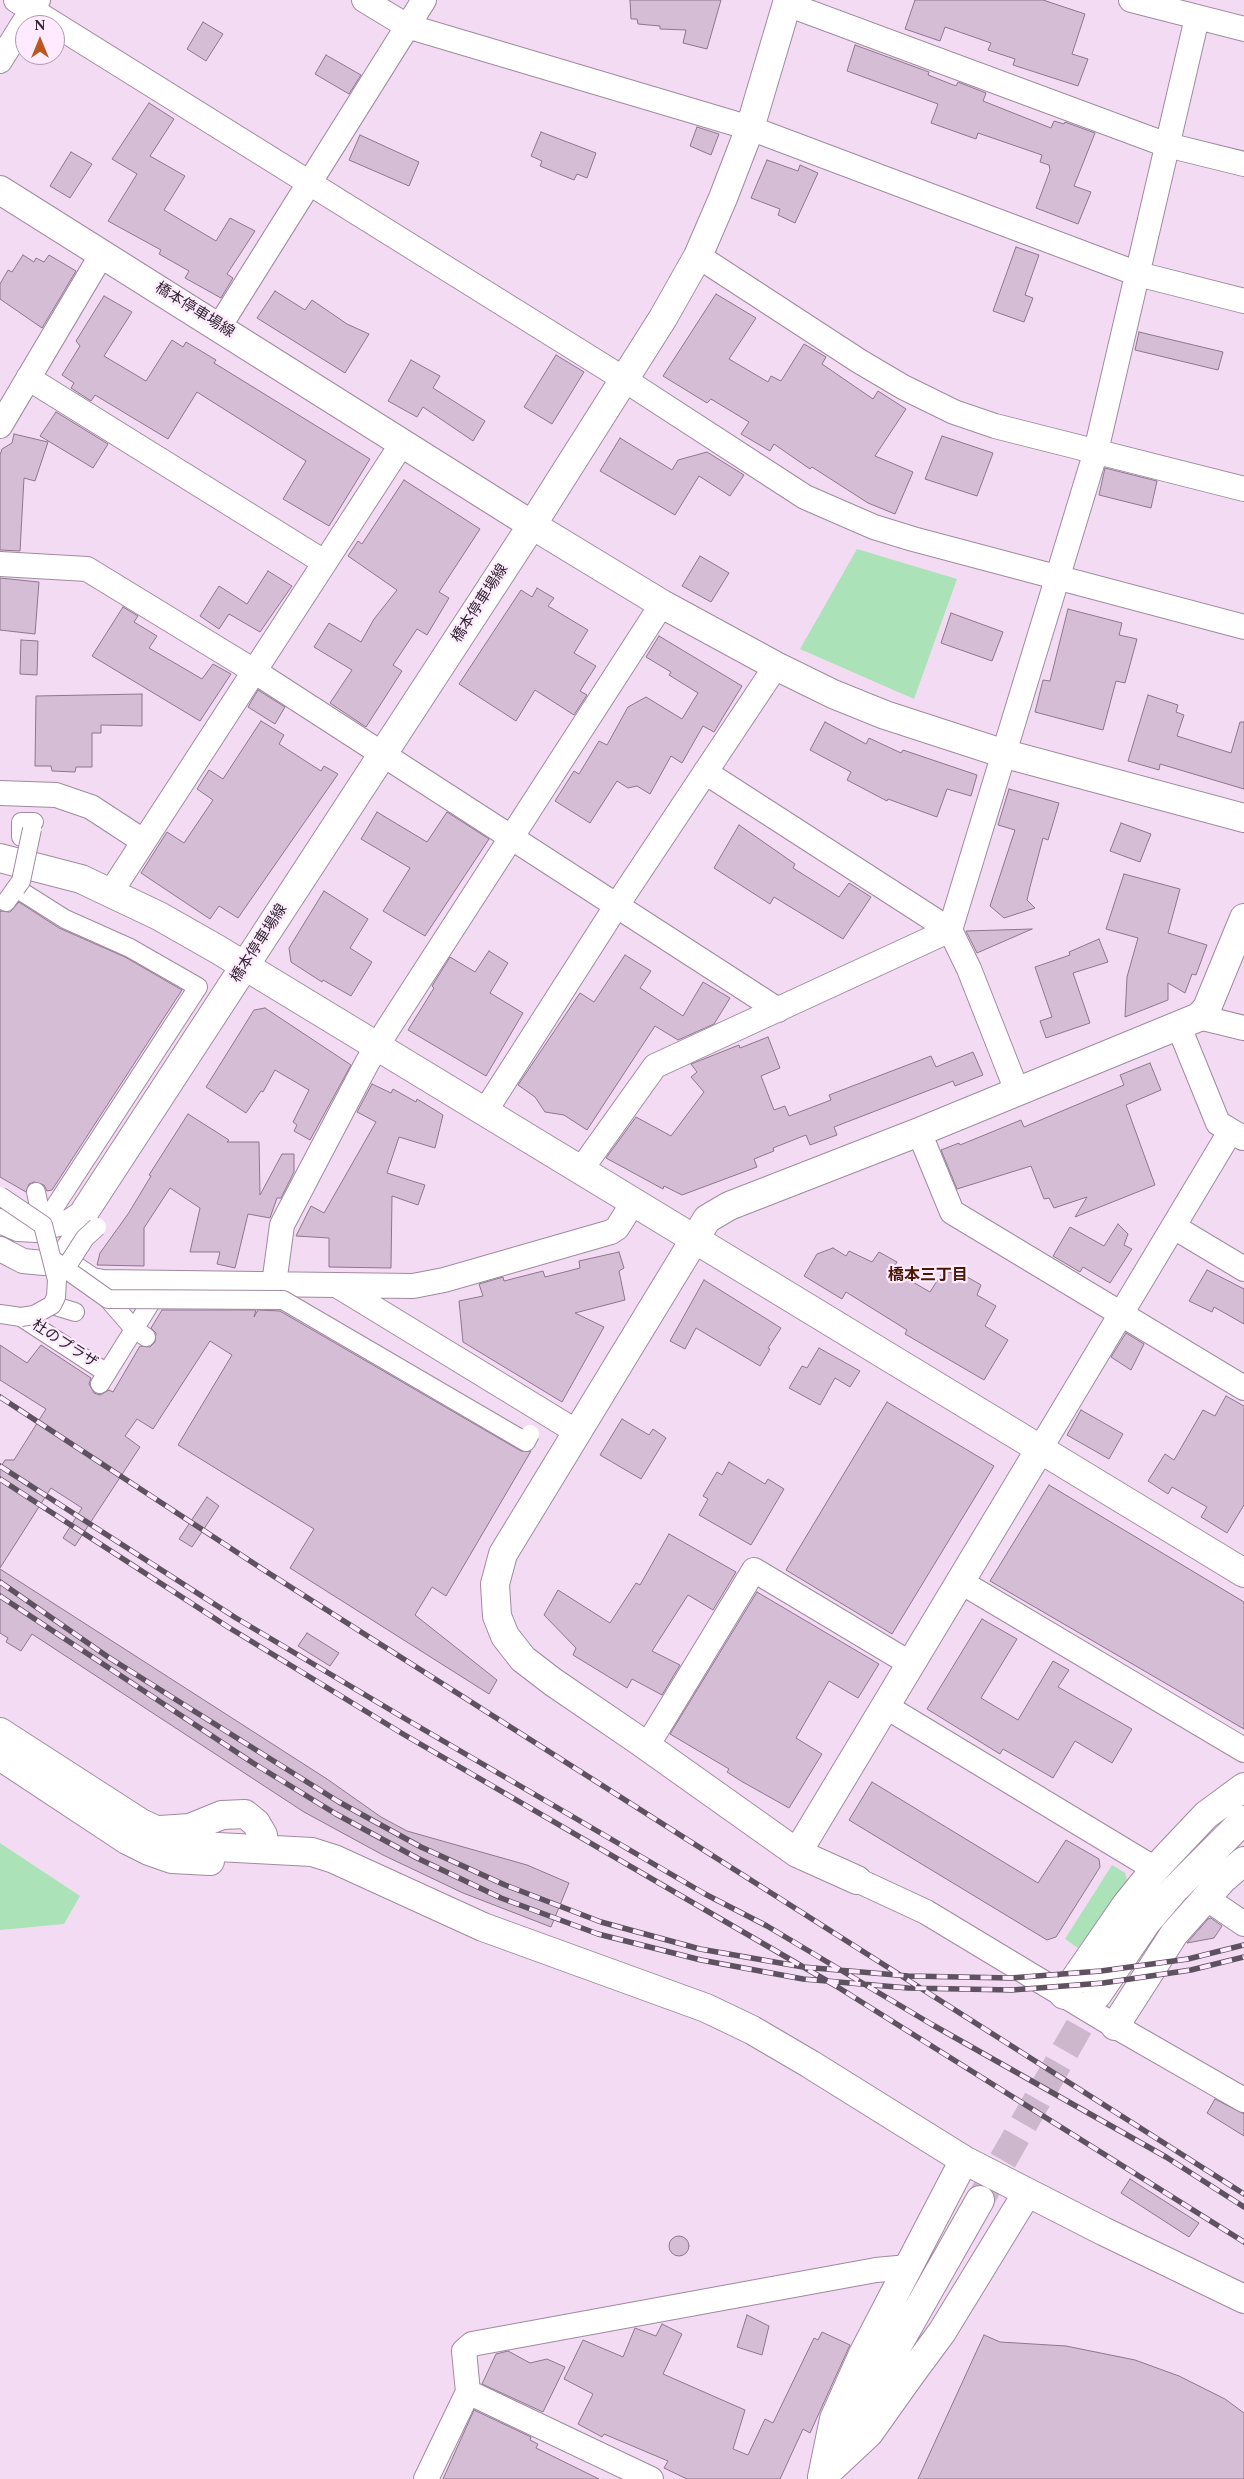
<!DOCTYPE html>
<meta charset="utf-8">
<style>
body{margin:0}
#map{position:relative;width:1244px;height:2479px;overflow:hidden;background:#f4dbf4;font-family:Spectral,serif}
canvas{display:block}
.north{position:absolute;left:15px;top:15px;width:50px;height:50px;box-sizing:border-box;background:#ffeaff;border:1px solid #ac9cac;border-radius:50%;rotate:0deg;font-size:14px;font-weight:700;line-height:20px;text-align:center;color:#2f2630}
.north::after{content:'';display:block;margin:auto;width:18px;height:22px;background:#ba571e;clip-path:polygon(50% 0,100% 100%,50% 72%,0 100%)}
</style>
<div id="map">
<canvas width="1244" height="2479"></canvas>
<div class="north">N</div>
</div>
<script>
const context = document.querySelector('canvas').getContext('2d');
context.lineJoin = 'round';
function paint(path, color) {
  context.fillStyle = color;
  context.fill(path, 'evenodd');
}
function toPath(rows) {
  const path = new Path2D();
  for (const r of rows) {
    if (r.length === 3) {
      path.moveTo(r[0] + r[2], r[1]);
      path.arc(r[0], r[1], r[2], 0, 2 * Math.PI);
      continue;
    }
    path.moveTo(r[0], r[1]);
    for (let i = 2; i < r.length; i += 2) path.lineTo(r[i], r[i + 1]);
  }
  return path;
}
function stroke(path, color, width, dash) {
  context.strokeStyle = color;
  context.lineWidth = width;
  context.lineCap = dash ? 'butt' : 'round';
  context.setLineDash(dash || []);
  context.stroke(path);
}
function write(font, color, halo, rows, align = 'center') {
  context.font = font + ' Spectral,"Noto Sans JP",serif';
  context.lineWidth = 4.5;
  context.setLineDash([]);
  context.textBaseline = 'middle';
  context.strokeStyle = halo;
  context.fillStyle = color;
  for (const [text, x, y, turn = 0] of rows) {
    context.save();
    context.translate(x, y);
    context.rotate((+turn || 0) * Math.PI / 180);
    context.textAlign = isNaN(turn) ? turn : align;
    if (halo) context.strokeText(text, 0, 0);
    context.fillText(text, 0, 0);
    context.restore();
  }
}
const green = toPath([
 [857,549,957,579,914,699,800,649],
 [0,1843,80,1896,64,1924,0,1930],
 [1112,1865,1125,1873,1127,1880,1078,1948,1065,1939]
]);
const building = toPath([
 [630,0,721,0,707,49,683,43,686,30,660,29,660,26,638,24,637,19,631,19,630,0],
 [915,0,1043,0,1085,14,1072,54,1088,59,1078,86,1013,65,1015,59,988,50,991,43,945,27,940,41,905,29,915,0],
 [203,22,223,34,206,61,187,49,203,22],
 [855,45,929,72,928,75,956,86,958,82,986,93,983,101,1051,128,1054,121,1064,124,1065,122,1095,133,1074,186,1091,192,1078,224,1036,208,1050,170,1049,165,1040,162,1042,155,978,133,976,139,931,123,938,104,847,71,855,45],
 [326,55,361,75,349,94,315,74,326,55],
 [149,103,174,119,150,156,185,176,164,210,216,241,230,218,255,231,227,274,233,278,221,298,185,278,189,271,159,254,161,250,108,221,137,174,112,159,149,103],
 [697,127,719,134,711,155,690,146,697,127],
 [541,132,596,153,587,178,577,174,574,180,540,166,542,161,531,156,541,132],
 [360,135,419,162,409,186,349,160,360,135],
 [71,152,92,164,70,198,50,186,71,152],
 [767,160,798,171,800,165,818,173,795,223,778,215,780,209,751,198,767,160],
 [1016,247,1039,255,1025,295,1033,298,1024,322,993,311,1016,247],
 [23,255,34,262,36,258,44,262,49,255,76,271,42,328,0,299,0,284,8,270,12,272,23,255],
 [275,291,305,310,312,300,347,324,369,334,345,373,257,318,275,291],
 [716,294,756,318,729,359,768,382,771,376,781,381,804,344,826,357,822,364,873,399,878,391,906,409,875,456,913,472,895,514,868,503,812,467,810,469,774,444,770,451,741,434,749,422,711,399,707,403,663,376,716,294],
 [104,296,132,312,104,356,146,381,172,340,183,347,186,342,216,360,214,363,370,459,329,526,283,499,306,461,197,392,168,439,95,395,91,401,71,388,74,383,62,375,80,346,76,341,104,296],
 [1139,332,1223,352,1218,370,1135,350,1139,332],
 [556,355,584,372,552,424,524,407,556,355],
 [411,360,440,376,433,388,485,421,473,441,423,407,417,417,388,401,411,360],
 [56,412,108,444,93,468,40,436,56,412],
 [14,434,48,442,35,481,24,478,20,551,0,550,0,455,2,449,12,443,14,434],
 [942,436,993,453,977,496,925,479,942,436],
 [620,438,672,470,678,460,707,452,744,475,730,496,699,476,675,515,600,471,620,438],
 [1105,468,1157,481,1151,508,1099,495,1105,468],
 [404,480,480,529,439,592,449,598,427,635,417,629,393,665,402,671,366,727,330,703,352,670,314,647,329,623,361,642,374,619,397,590,348,556,358,541,362,544,404,480],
 [700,556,729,573,711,602,682,586,700,556],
 [268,571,292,586,260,632,229,614,219,629,200,616,219,586,247,604,268,571],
 [0,578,39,582,35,634,0,630,0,578],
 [537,588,554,598,548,606,588,630,574,653,596,666,580,691,587,695,574,715,535,690,516,721,459,684,521,590,532,597,537,588],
 [123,607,138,616,134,622,157,636,149,648,202,679,213,664,231,674,200,721,92,656,123,607],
 [1068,609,1122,623,1119,635,1137,639,1125,683,1116,681,1103,730,1035,712,1043,680,1050,681,1068,609],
 [951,613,1003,632,992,661,941,643,951,613],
 [659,636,742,686,714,732,703,726,682,763,671,756,650,794,637,786,628,788,617,781,590,823,555,801,574,771,579,774,599,741,607,745,628,707,646,697,682,719,698,693,669,675,671,672,646,657,659,636],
 [21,640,38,641,37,675,20,674,21,640],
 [258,690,285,707,275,724,248,707,258,690],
 [142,694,142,726,101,725,101,733,92,733,92,767,76,767,75,772,52,771,51,766,35,766,36,696,142,694],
 [1148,695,1178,705,1176,712,1184,715,1177,736,1231,753,1240,722,1244,722,1244,789,1160,764,1159,770,1128,761,1148,695],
 [261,721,284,735,279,744,321,771,324,766,338,774,238,918,219,906,210,919,141,873,167,832,184,843,213,800,197,789,209,770,223,779,261,721],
 [825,722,866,744,869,738,901,753,903,750,977,775,971,796,947,789,937,817,888,799,887,801,847,780,851,772,810,750,825,722],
 [1009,789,1059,803,1048,840,1043,838,1030,887,1027,900,1035,908,1004,918,990,906,1015,830,998,825,1009,789],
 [377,812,427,842,447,812,489,839,425,936,383,911,410,868,361,839,377,812],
 [1121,823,1151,834,1140,862,1110,851,1121,823],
 [739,825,795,864,793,868,839,897,849,883,871,897,843,939,774,897,770,904,714,868,739,825],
 [1124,874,1180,889,1168,933,1207,945,1196,975,1192,974,1185,993,1168,983,1168,1000,1125,1017,1127,977,1138,938,1106,929,1124,874],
 [324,891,368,919,350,948,372,962,351,996,323,980,322,982,291,962,289,948,324,891],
 [19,902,59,928,125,957,182,990,52,1190,47,1191,44,1185,34,1182,29,1184,26,1192,0,1177,0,911,10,912,19,902],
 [1032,929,977,953,966,931,1032,929],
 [1099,939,1108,962,1073,973,1090,1023,1046,1038,1040,1021,1052,1017,1035,967,1070,955,1069,952,1099,939],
 [489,951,508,963,490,993,523,1013,486,1076,408,1030,434,988,432,986,450,957,475,972,489,951],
 [625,955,651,971,640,988,683,1016,703,982,730,998,714,1024,678,1040,655,1026,587,1130,564,1115,545,1112,535,1097,518,1085,580,993,594,1002,625,955],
 [265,1008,351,1065,310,1140,294,1131,297,1125,293,1122,309,1090,275,1070,263,1092,261,1091,246,1113,206,1087,254,1010,265,1008],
 [768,1037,780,1068,761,1076,774,1110,785,1106,789,1116,831,1100,829,1095,931,1056,936,1067,973,1052,983,1075,955,1086,953,1081,834,1127,837,1135,810,1145,806,1135,773,1148,774,1151,754,1159,757,1167,682,1195,664,1186,663,1189,606,1158,636,1117,671,1136,704,1092,691,1077,697,1072,691,1064,739,1045,740,1048,768,1037],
 [1150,1063,1161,1090,1126,1105,1155,1185,1075,1217,1087,1197,1054,1208,1049,1198,1044,1199,1031,1166,957,1189,941,1150,959,1143,960,1145,1021,1120,1024,1127,1100,1095,1124,1085,1120,1075,1150,1063],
 [372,1084,391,1093,393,1089,416,1102,417,1099,443,1115,435,1148,399,1137,387,1173,425,1185,418,1205,392,1196,391,1268,329,1267,329,1238,296,1236,311,1206,324,1213,376,1122,357,1112,372,1084],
 [188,1114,229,1140,227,1142,259,1142,260,1195,282,1154,294,1154,294,1172,281,1198,277,1198,270,1218,248,1214,235,1268,217,1264,220,1252,190,1252,200,1208,170,1188,144,1228,144,1266,97,1265,100,1253,128,1214,151,1176,149,1175,188,1114],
 [1118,1224,1128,1234,1124,1245,1132,1249,1110,1283,1083,1267,1080,1272,1053,1256,1070,1227,1104,1246,1118,1224],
 [833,1248,846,1256,849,1251,872,1262,879,1252,897,1262,892,1270,930,1292,944,1270,954,1274,957,1271,981,1285,977,1295,996,1306,985,1326,1008,1340,984,1380,905,1334,907,1330,846,1292,842,1299,804,1276,817,1254,833,1248],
 [619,1252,624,1268,619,1271,625,1300,575,1313,604,1327,562,1402,463,1342,459,1301,483,1296,479,1284,503,1277,504,1281,543,1271,545,1277,580,1268,579,1261,619,1252],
 [1207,1270,1244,1289,1244,1324,1214,1307,1212,1312,1189,1301,1207,1270],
 [704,1280,781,1328,768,1348,770,1349,760,1366,696,1328,685,1349,670,1341,704,1280],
 [162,1310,256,1310,254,1317,258,1310,280,1311,521,1451,531,1451,446,1596,432,1587,415,1615,497,1680,489,1694,290,1568,314,1529,178,1445,232,1355,210,1341,153,1429,137,1419,125,1436,140,1447,75,1546,63,1538,82,1508,51,1488,0,1568,0,1468,5,1460,14,1460,46,1409,0,1380,0,1345,27,1363,41,1345,91,1378,89,1384,94,1393,100,1395,109,1390,113,1392,140,1346,150,1347,155,1342,156,1333,151,1328,162,1310],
 [1126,1333,1144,1344,1131,1370,1111,1357,1126,1333],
 [819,1348,860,1371,850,1387,835,1378,820,1405,789,1388,802,1366,807,1368,819,1348],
 [1226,1396,1244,1406,1244,1505,1227,1533,1201,1517,1207,1507,1172,1487,1168,1494,1148,1481,1165,1454,1174,1460,1203,1410,1215,1416,1226,1396],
 [887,1402,994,1466,892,1634,786,1570,887,1402],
 [1081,1410,1123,1434,1109,1459,1067,1435,1081,1410],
 [622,1419,649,1435,653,1429,666,1438,641,1479,600,1455,622,1419],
 [729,1462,765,1484,768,1479,784,1489,751,1545,699,1515,708,1499,703,1496,717,1472,722,1475,729,1462],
 [1049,1485,1244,1602,1244,1729,990,1581,1049,1485],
 [207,1497,219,1506,192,1547,179,1539,207,1497],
 [669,1534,736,1572,713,1610,688,1595,652,1651,680,1665,662,1695,632,1679,627,1688,573,1655,576,1648,544,1615,558,1590,610,1623,636,1583,640,1585,669,1534],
 [0,1569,327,1779,381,1817,407,1831,527,1865,569,1883,551,1927,463,1893,383,1855,304,1812,32,1634,21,1651,6,1642,8,1638,0,1633,0,1569],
 [757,1592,879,1664,858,1698,829,1681,796,1738,822,1754,789,1808,741,1781,727,1772,729,1769,670,1734,757,1592],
 [982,1619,1017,1639,981,1698,1018,1720,1053,1661,1069,1670,1058,1687,1132,1729,1112,1763,1075,1741,1053,1778,1003,1749,1000,1754,927,1709,982,1619],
 [307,1633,339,1653,330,1666,298,1646,307,1633],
 [872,1782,1038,1883,1066,1840,1099,1859,1100,1867,1056,1937,1047,1940,849,1820,872,1782],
 [1211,1918,1222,1926,1214,1938,1187,1943,1208,1919,1211,1918],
 [1215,2099,1244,2114,1244,2136,1207,2113,1215,2099],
 [1130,2179,1199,2223,1189,2237,1121,2193,1130,2179],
 [679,2246,10],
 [747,2315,769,2326,762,2355,737,2347,747,2315],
 [662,2324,682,2334,663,2374,745,2410,733,2449,748,2455,765,2419,773,2423,814,2338,818,2340,822,2332,850,2345,810,2433,803,2429,780,2479,687,2479,664,2468,668,2461,604,2434,602,2437,578,2424,593,2394,564,2379,583,2340,623,2357,635,2328,656,2336,662,2324],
 [984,2335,1000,2342,1066,2346,1135,2360,1179,2376,1225,2399,1244,2413,1244,2479,918,2479,984,2335],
 [508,2351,530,2363,547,2359,565,2367,543,2412,482,2384,496,2354,508,2351],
 [474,2410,531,2437,530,2440,538,2444,536,2448,599,2479,443,2479,474,2410]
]);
const tertiaryTunnel = toPath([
 [982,2197,1097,1995]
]);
const pedestrian = toPath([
 [30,837,21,837,21,822,34,822],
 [6,902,16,888,65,919,130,948,198,987,43,1225,36,1192],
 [108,1299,134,1329,146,1337],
 [52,1305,75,1312],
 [0,1314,21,1317,107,1373],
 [100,1384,153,1299]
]);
const minor = toPath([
 [16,0,611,371,805,497,874,527,913,539,1244,627],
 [364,0,407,26,750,128,1138,274,1244,301],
 [1131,0,1244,29],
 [787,4,1167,145,1244,164],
 [0,61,38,0],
 [698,256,859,361,903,387,954,412,995,426,1244,489],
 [219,327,424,0],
 [28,378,324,562],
 [0,426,102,254],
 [0,564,87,569,254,671,778,1010],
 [705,772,950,930,969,969,1017,1091],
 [0,793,56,795,91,807,143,841],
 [111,892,403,442],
 [1199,1017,1244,1028],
 [1179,1027,1218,1123,1243,1138],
 [484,1113,617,905,776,666],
 [919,1132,952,1212,1244,1388],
 [580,1171,655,1066,950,930,1096,451,1197,18],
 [0,1221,18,1229,36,1230,70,1221,85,1211],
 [1174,1227,1244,1269],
 [0,1249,23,1261,44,1263,61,1259,75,1238,85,1211],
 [71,1266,92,1280,103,1282,413,1286,444,1280,611,1232,617,1228,633,1203],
 [274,1284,282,1225,367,1063,387,1030,662,604],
 [338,1286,577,1432],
 [1040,1449,1230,1132],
 [961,1582,1244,1750],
 [885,1706,1155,1869],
 [647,1746,754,1570,911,1664],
 [857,1880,926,1912,1115,2026,1244,2100],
 [1206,1898,1244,1924],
 [468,2392,651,2479],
 [426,2479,468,2392,464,2351,472,2344,876,2270,908,2267]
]);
const tertiary = toPath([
 [788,0,750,128,723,198,698,256,663,318,532,525,662,604,776,666,833,694,885,715,1002,753,1244,818],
 [0,858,81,879,159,916,217,949,1244,1573],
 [0,1732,141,1823,177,1840,199,1846,312,1852,334,1859,483,1927,706,2008,752,2030,810,2064,964,2160,1103,2231,1244,2299],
 [0,1756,127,1840,149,1851,172,1859,210,1861],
 [160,1830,190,1828,222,1815,245,1814,256,1823,263,1835,265,1849],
 [797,1853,1040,1449],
 [857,1880,797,1853,638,1740,553,1682,523,1659,505,1636,497,1616,495,1584,503,1554,707,1219,729,1206,919,1132,1199,1017,1207,1008,1244,918],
 [1064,1995,1126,1905,1155,1869,1206,1815,1244,1787],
 [1097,1995,1146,1923,1175,1889,1244,1820],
 [1115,2026,1174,1934,1223,1879,1244,1861],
 [837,2452,980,2200],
 [822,2477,869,2433,911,2374,942,2332,1027,2193],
 [822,2477,834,2419,863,2354,964,2160]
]);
const secondary = toPath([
 [0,190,532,525,85,1211]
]);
const rail = toPath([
 [0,1397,267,1572,1244,2194],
 [0,1466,236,1618,409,1721,705,1894,767,1926,931,2024,1166,2157,1244,2207],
 [0,1479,228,1627,403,1734,836,1986,1244,2242],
 [0,1582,108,1657,339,1802,421,1847,505,1885,601,1922,700,1949,803,1967,908,1976,1011,1978,1101,1971,1188,1959,1244,1945],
 [0,1596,253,1763,336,1814,417,1858,501,1898,598,1934,701,1960,803,1979,908,1988,1012,1990,1103,1983,1191,1970,1244,1957]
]);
const pedestrianBridge = toPath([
 [16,888,21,881,32,829],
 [0,1196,43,1225,57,1280,56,1297,52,1305,34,1315,21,1317],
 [53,1260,108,1299,283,1300,526,1442,530,1434],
 [65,1269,85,1238,97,1227]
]);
const streetNames = [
 ["橋本停車場線",194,311,32],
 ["橋本停車場線",481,604,-57],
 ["橋本停車場線",260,944,-57],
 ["杜のプラザ",64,1345,33]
];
const neighbourhoodNames = [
 ["橋本三丁目",928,1277]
];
paint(green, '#abe2b8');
paint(building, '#d5bdd5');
stroke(building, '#8d778d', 1);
stroke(tertiaryTunnel, '#cdb7cd', 28, [28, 14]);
stroke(pedestrian, '#a18aa1', 20);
stroke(minor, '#a18aa1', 26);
stroke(tertiary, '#a18aa1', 30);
stroke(secondary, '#a18aa1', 30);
stroke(pedestrian, '#fff', 18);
stroke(minor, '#fff', 24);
stroke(tertiary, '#fff', 28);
stroke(secondary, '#fff', 28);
stroke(rail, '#5f5260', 5.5);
stroke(rail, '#ffeaff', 4, [11]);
stroke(pedestrianBridge, '#a18aa1', 20, []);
stroke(pedestrianBridge, '#fff', 18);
write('15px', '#2f2630', '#ffeaff', streetNames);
write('bold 16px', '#481900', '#ffeaff', neighbourhoodNames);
</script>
